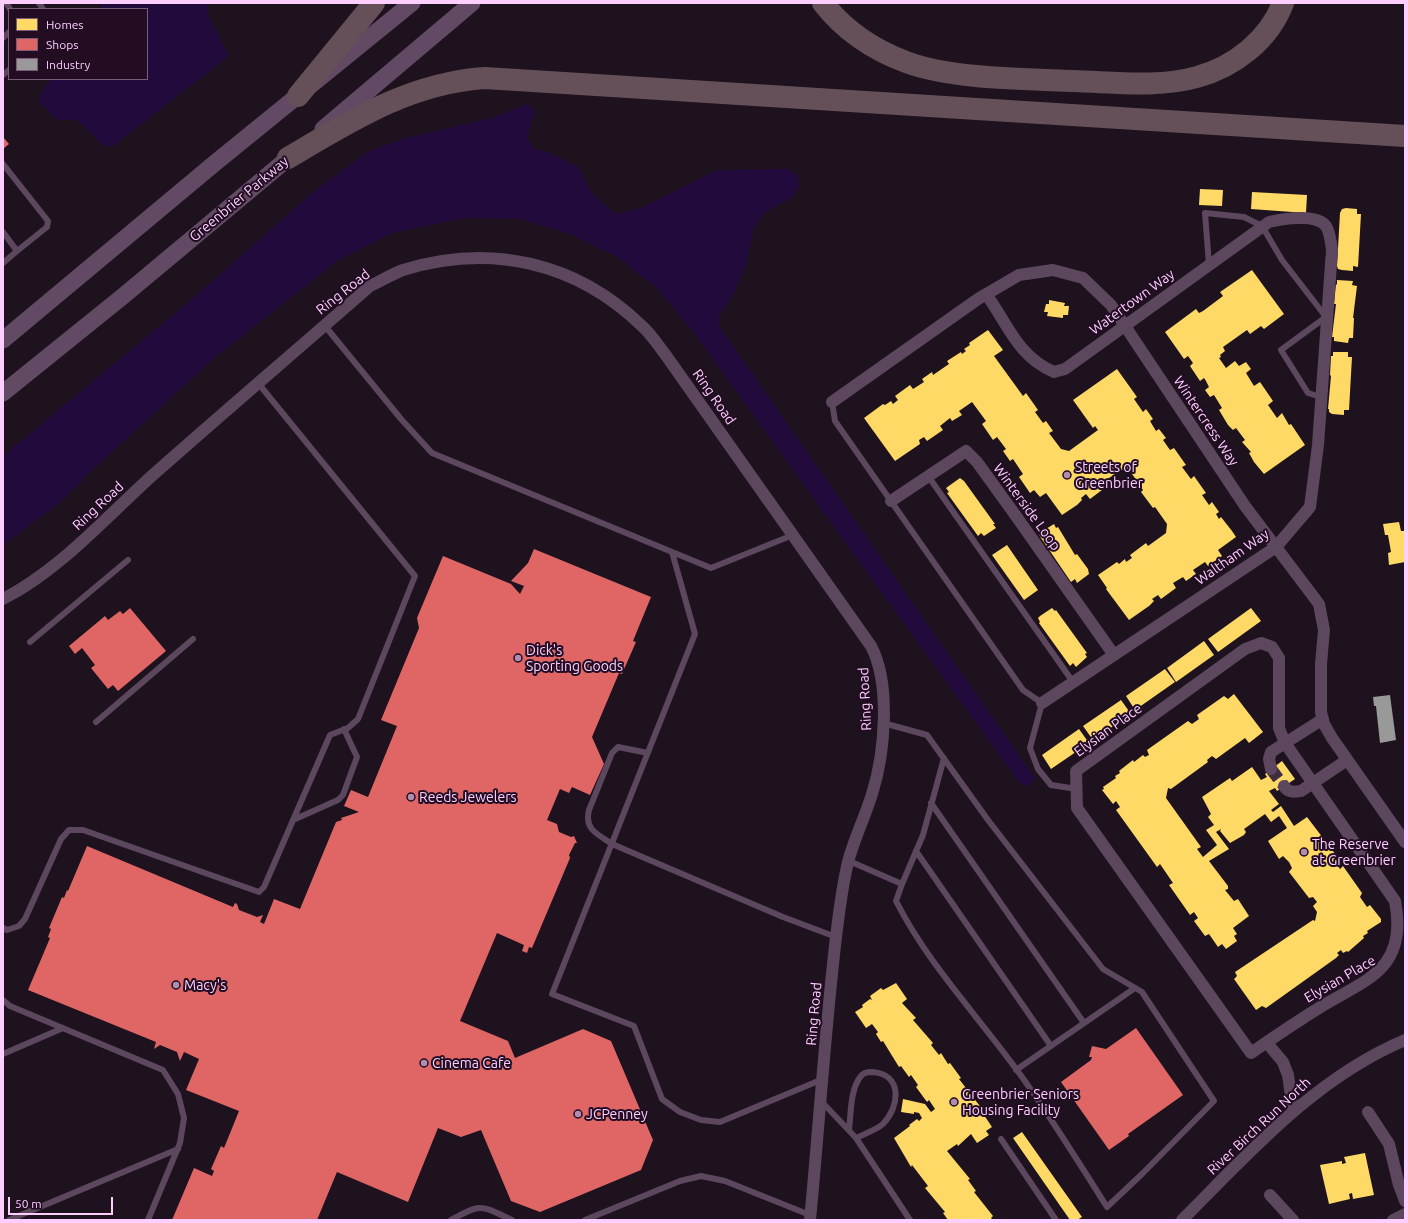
<!DOCTYPE html>
<html>
<head>
<meta charset="utf-8">
<style>
	body { margin:0 }
	#map { position:relative; width:1408px; height:1223px; overflow:hidden; background:#1d121d; font-family:Ubuntu,sans-serif }
	canvas { display:block }
	.frame { position:absolute; inset:0; border:4px solid #fdcfff; pointer-events:none }
	.legend { position:absolute; left:8px; top:8px; width:140px; height:72px; box-sizing:border-box; background:#220d22; border:1px solid #7a5b7a; margin:0; padding:5px 7px; list-style:none; font-size:12px; color:#fdcfff }
	.legend li { display:flex; align-items:center; gap:8px; height:20px }
	.legend b { width:20px; border:1px solid #7a5b7a }
	.scale { position:absolute; left:8px; top:1197px; width:105px; height:18px; box-sizing:border-box; border:2px solid #fdcfff; border-top:0; padding-left:5px; font-size:12px; line-height:14px; white-space:nowrap; color:#fdcfff; -webkit-text-stroke:3px #220d22; paint-order:stroke }
</style>
</head>
<body>
<div id="map">
<canvas width="1408" height="1223"></canvas>
<div class="frame"></div>
<ul class="legend">
<li><b style="height:11px;background:#ffd966"></b>Homes</li>
<li><b style="height:11px;background:#e06666"></b>Shops</li>
<li><b style="height:11px;background:#999"></b>Industry</li>
</ul>
<div class="scale">50 m</div>
</div>
<script>
const context = document.querySelector('canvas').getContext('2d');
context.lineJoin = 'round';
function paint(path, color) { context.fillStyle = color; context.fill(path, 'evenodd'); }
function strokePath(path, color, width, dash) { context.strokeStyle = color; context.lineWidth = width; context.lineCap = dash ? 'butt' : 'round'; context.setLineDash(dash || []); context.stroke(path); }
function label(font, color, halo, rows, align = 'center') {
  context.font = font + ' Ubuntu,sans-serif'; context.lineWidth = 4; context.setLineDash([]); context.textBaseline = 'middle'; context.strokeStyle = halo; context.fillStyle = color; for (const [text, x, y, turn = 0] of rows) {
    context.save(); context.translate(x, y); context.rotate((+turn || 0) * Math.PI / 180); context.textAlign = isNaN(turn) ? turn : align; if (halo) context.strokeText(text, 0, 0); context.fillText(text, 0, 0); context.restore();
  }
}
paint(new Path2D(`
	M104 3H208V15L229 56 113 146H104L77 120H58L39 102 41 93 51 79H147V9H97Z
	M527 104 535 111 527 137 533 148 552 154 578 167 593 195 616 214 641 208 717 170 788 169 798 175 799 187 794 196 764 213 754 227 746 264 735 291 719 316V326L1035 778 1030 785H1021L693 332 658 289 617 257 570 234 520 219 463 218 392 233 337 261 212 360 86 476 61 502 3 545V456L199 293 314 191 369 151 402 139 495 117Z`), '#220a3d');
paint(new Path2D(`
	M1200 189 1223 190 1222 206 1199 205Z
	M1252 192 1307 195 1306 213 1251 209Z
	M1346 208 1357 209V214H1361L1358 267 1353 266V271L1342 270 1338 269 1337 266 1340 213 1342 209Z
	M1252 270 1284 314 1264 329 1261 326 1250 334 1247 330 1223 347 1225 351 1220 355 1221 357 1219 358 1226 368 1235 361 1239 366 1246 362 1251 369 1246 373 1254 386 1260 382 1273 401 1268 405 1277 418 1282 413 1289 425 1291 424 1305 445 1264 474 1254 462 1249 453 1251 452 1242 442 1245 440 1236 428 1233 430 1228 425 1219 410 1222 408 1214 395 1210 397 1205 390 1209 387 1206 381 1204 378 1200 381 1190 366 1193 363 1188 356 1184 359 1165 332 1196 309 1199 313 1203 311 1223 296 1220 292Z
	M1337 280 1353 281 1352 285 1357 286 1353 318H1354L1353 338H1349L1348 343 1334 341V337H1332L1336 304H1334L1336 284 1337 285Z
	M1049 300 1065 303 1064 306H1069L1068 315H1063V318L1047 316 1048 312H1044L1046 304H1049Z
	M988 330 1003 350 994 356 1023 396 1026 393 1038 410 1035 412 1043 423 1046 421 1053 431 1049 433 1061 449 1069 451 1098 430 1095 426 1093 428 1073 400 1117 369 1137 397 1134 399 1143 412 1146 409 1153 419 1150 421 1156 431 1159 429 1166 438 1163 440 1170 450 1174 448 1186 465 1182 467 1191 479 1194 476 1206 493 1202 495 1209 505 1212 502 1219 512 1216 514 1219 519 1221 517 1232 531 1236 537 1218 550 1222 556 1208 566 1205 562 1193 570 1196 574 1186 581 1183 577 1173 583 1176 588 1161 599 1158 595 1152 599 1154 601 1149 606 1129 620 1106 589 1107 588 1098 575 1117 562 1119 564 1125 559 1126 562 1132 558 1130 555 1146 543 1148 546 1166 533 1167 524 1155 507 1153 508 1141 492 1143 490 1130 471 1121 470 1103 482 1106 487 1090 499 1086 494 1081 498 1082 500 1077 505 1062 515 1046 493 1040 497 1034 490 1030 493 1019 477 1023 474 1013 459 1010 461 1003 451 1006 449 997 437 993 440 982 424 986 421 972 402 959 411 962 415 952 421 950 418 940 426 943 430 927 441 924 437 919 440 920 444 895 461 864 418 883 404 885 405 891 401 893 404 898 400 895 396 910 385 913 389 924 382 922 379 932 372 933 375 949 364 947 361 961 352 962 354 966 351 964 349 970 345 969 343Z
	M1333 352H1348V357H1352L1349 410H1344V415L1332 414 1329 412V409H1328L1331 376 1330 375 1331 356H1333Z
	M960 478 964 481 995 524H993L996 528 984 536 981 533 978 536 947 493 949 492 946 488Z
	M1399 522 1401 531H1404L1405 536V562L1389 565 1388 553 1391 552 1388 535H1385L1383 524Z
	M1054 524 1056 528 1058 527 1075 555 1077 554 1088 569 1089 574 1077 583 1075 579 1071 582 1041 538 1039 535 1041 532Z
	M1007 545 1038 590 1024 600 992 555Z
	M1052 608 1055 611 1056 610 1087 653 1085 654 1087 657 1076 667 1073 663 1070 666 1039 623 1040 622 1038 618 1040 616Z
	M1251 608 1261 621 1218 652 1208 639Z
	M1204 641 1214 655 1176 682 1167 668Z
	M1165 669 1175 682 1135 710 1126 696Z
	M1234 694 1263 732 1249 743 1245 738 1216 759 1212 756 1207 760 1208 762 1171 789 1168 788 1166 798 1201 847 1197 849 1203 857 1217 845 1206 830 1214 825 1208 817 1211 814 1202 797 1230 778 1232 781 1252 767 1261 780 1267 777 1265 774 1282 761 1295 779 1277 791 1275 788 1269 791 1279 804 1271 810 1273 812 1281 806 1294 826 1307 817 1339 859 1335 862 1340 869 1343 866 1362 893 1360 897 1367 907 1370 905 1381 919V922L1367 931 1368 933 1363 936 1364 938 1348 952 1347 951 1343 953 1341 950 1337 953 1339 955 1336 958 1266 1008 1262 1006 1256 1010 1234 979 1237 976 1235 972 1313 920 1315 921 1317 912 1313 906 1317 902 1313 897 1309 898 1289 872 1292 868 1289 862 1283 856 1279 859 1268 841 1287 828 1279 816 1271 822 1265 814 1244 829 1246 832 1244 835 1230 843 1220 831 1221 829 1216 832 1229 849 1209 861 1228 886V889L1225 890 1234 901 1238 899 1249 916 1233 928 1237 934 1234 936 1237 941 1226 949 1222 944 1218 947 1209 934 1205 936 1194 921 1198 918 1194 912 1190 915 1169 885 1173 883 1160 864 1157 867 1116 810 1120 807 1116 801 1113 804 1102 790 1104 789 1103 787 1116 778 1115 776 1120 773 1119 771 1133 760 1134 762 1143 755 1145 757 1149 755 1147 750 1188 721 1192 724 1199 719 1197 715 1224 696 1228 699Z
	M1121 700 1131 714 1093 740 1083 726Z
	M1079 729 1089 743 1051 769 1042 755Z
	M896 983 907 999 902 1003 916 1018 913 1020 933 1043 931 1045 939 1055 941 1053 948 1064 950 1063 961 1078 959 1079 986 1114 984 1115 992 1127 986 1131 989 1135 977 1143 971 1134 958 1146 957 1144 947 1151 970 1179 968 1180 976 1191 974 1192 993 1216 991 1218 993 1220H948L943 1213 945 1212 925 1188 928 1186 912 1165 911 1167 894 1138 910 1126 909 1125 917 1119 919 1121 922 1118 919 1113 914 1112V1114L901 1112 903 1099 925 1104 931 1112 935 1109 929 1100 927 1102 916 1087 918 1085 911 1075 909 1077 901 1066 899 1067 883 1041 881 1042 876 1034 878 1032 872 1024 866 1028 855 1012 863 1007 862 1005 870 999 872 1000 870 996 881 988 883 990Z
	M1022 1132 1082 1217 1077 1220H1070L1013 1138Z
	M1365 1153 1374 1195 1353 1199 1352 1193 1349 1194 1350 1199 1329 1204 1320 1165 1342 1161V1164L1346 1163 1344 1157Z`), '#ffd966');
paint(new Path2D(`
	M3 137 9 144 3 149Z
	M534 549 651 597 633 641 636 642 622 674 619 673 592 737 604 764 590 795 572 787 569 793 560 789 547 820 557 824 559 832 571 837 574 836 577 843H575L569 855 570 858 532 948 529 947 527 953 522 951 524 945 497 933 460 1021 508 1041 515 1058 583 1029 611 1041 653 1140 641 1170 540 1212 511 1201 481 1130 461 1137 438 1128 408 1202 337 1172 317 1220H172L194 1168 212 1176 214 1171 211 1169 221 1146 224 1148 239 1111 186 1090 199 1059 184 1052 180 1061 177 1052 160 1045 154 1049 156 1042 28 990 50 938 48 937 51 929 49 928 62 897 64 898 67 890 68 891 87 846 233 907 235 903 237 904 239 910 257 917 263 915 260 922 264 924 274 899 300 909 336 822 342 820 341 818 359 812 344 806 351 790 368 797 397 726 381 720 419 628 417 618 443 556 511 584 520 594 524 586 511 581 528 563Z
	M130 608 166 651 118 691 113 685 108 689 91 668 95 665 82 648 75 654 69 646 105 616 108 620 120 611 123 614Z
	M1136 1028 1183 1095 1128 1134 1129 1136 1109 1150 1061 1082 1091 1060 1092 1057H1089L1092 1046 1106 1049Z`), '#e06666');
paint(new Path2D(`
	M1390 695 1396 740 1380 743 1376 706H1374L1373 697Z`), '#999');
strokePath(new Path2D(`
	M1271 769 1284 786`), '#3f2e3f', 12, [12, 6]);
strokePath(new Path2D(`
	M6 3 10 9
	M39 3 43 9
	M3 38 9 32
	M3 75 9 70
	M3 164 48 221 47 227 17 251
	M3 232 17 251 3 263
	M1209 265 1205 213 1244 217 1262 226 1282 260 1326 317 1281 350 1308 393 1321 397
	M325 326 401 419 432 453 711 568 793 535
	M832 402 835 421 1023 690 1042 703 1030 748 1038 769 1051 785 1077 789
	M928 476 1073 682
	M672 552 695 634 552 994 634 1026 662 1099 680 1112 701 1120 720 1122 823 1079
	M30 642 128 560
	M96 722 193 639
	M648 753 618 747 612 753 589 810C584 830 598 834 612 844L783 917 836 937
	M931 803 1084 1023
	M293 820 338 800 343 795 357 757 344 729
	M916 851 1051 1046
	M849 861 902 884 896 901C929 966 980 1018 1022 1077 1052 1119 1079 1163 1107 1207L1142 1174 1214 1101 1142 992 1103 969 988 820 927 735 883 723
	M902 884 923 835 944 758
	M3 928 7 930 19 926 25 919 61 839 69 830H83L259 892 264 887 330 735 348 728 358 719 415 576 258 383
	M3 1000 10 1006 163 1070 178 1094 184 1118 180 1143 148 1220
	M3 1054 63 1028
	M1016 1070 1135 988
	M821 1101 856 1138 910 1220
	M849 1130C851 1114 850 1089 861 1076 863 1073 868 1072 872 1072 903 1074 900 1106 883 1124 876 1130 864 1134 856 1138
	M1001 1139 1056 1220
	M9 1220 178 1149
	M451 1220C482 1203 480 1205 512 1220
	M585 1220 680 1181 701 1176 725 1181 810 1215`), '#5c475e', 6);
strokePath(new Path2D(`
	M986 294C1008 324 1017 356 1054 372L1065 369 1269 222C1282 219 1316 213 1326 226 1330 232 1331 243 1332 250L1318 445 1310 507 1276 547 1042 703
	M832 402 978 299 1019 275 1053 270 1083 278 1111 305 1245 506 1319 604 1324 630 1321 664V712L1324 724 1332 738 1405 842
	M891 501 966 451 977 462 1016 516 1114 655
	M3 599C59 571 107 516 154 474 225 411 298 349 370 286 381 281 392 274 403 270 491 243 576 262 642 326 651 334 658 345 665 354L871 646C891 684 885 753 872 794 865 817 854 839 848 862 842 887 839 912 836 937 825 1031 819 1126 810 1220
	M1261 643 1272 647 1279 658V728L1285 743 1395 901C1408 969 1367 979 1322 1006 1298 1021 1274 1037 1251 1053L1077 808 1076 771 1245 649Z
	M1271 769 1269 759 1271 752 1323 719
	M1284 786C1288 793 1294 792 1301 791L1347 760
	M1267 1043 1283 1062 1288 1075 1293 1111
	M1368 1112 1389 1144 1399 1185 1405 1201
	M1270 1195 1293 1220
	M1182 1220C1250 1152 1315 1078 1405 1040
	M1393 1220 1405 1214`), '#5c475e', 12);
strokePath(new Path2D(`
	M323 129 472 3
	M3 340 215 163 412 3
	M3 393 122 297 298 150`), '#624964', 17);
strokePath(new Path2D(`
	M823 3C844 30 874 50 906 62 951 79 1024 79 1073 81 1113 82 1158 88 1197 77 1234 67 1269 40 1283 3
	M298 96 374 3
	M288 158C352 120 410 83 485 78L1405 136`), '#654f58', 22);
for (const [x, y, r, color] of [
	[1067,475,4,"#af8db0"],
	[518,658,4,"#af8db0"],
	[411,797,4,"#af8db0"],
	[1304,852,4,"#af8db0"],
	[176,985,4,"#af8db0"],
	[424,1063,4,"#af8db0"],
	[954,1102,4,"#af8db0"],
	[578,1114,4,"#af8db0"]
]) { const dot = new Path2D(); dot.arc(x, y, r, 0, 2 * Math.PI); context.fillStyle = color; context.fill(dot); strokePath(dot, '#220d22', 1.5); }
label('14px', '#fdcfff', '#220d22', [
	["Greenbrier Parkway",239,199,-40],
	["Ring Road",343,292,-38],
	["Watertown Way",1132,302,-36],
	["Ring Road",714,397,55],
	["Wintercress Way",1206,421,56],
	["Ring Road",98,506,-43],
	["Winterside Loop",1027,507,54],
	["Waltham Way",1232,557,-35],
	["Ring Road",865,699,-93],
	["Elysian Place",1108,730,-36],
	["Elysian Place",1340,979,-30],
	["Ring Road",814,1014,-85],
	["River Birch Run North",1259,1126,-43]
]);
label('14px', '#fdcfff', '#220d22', [
	["Streets of",1075,467],
	["Greenbrier",1075,483],
	["Dick's",526,650],
	["Sporting Goods",526,666],
	["Reeds Jewelers",419,797],
	["The Reserve",1312,844],
	["at Greenbrier",1312,860],
	["Macy's",184,985],
	["Cinema Cafe",432,1063],
	["Greenbrier Seniors",962,1094],
	["Housing Facility",962,1110],
	["JCPenney",586,1114]
], 'left');
</script>
</body>
</html>
